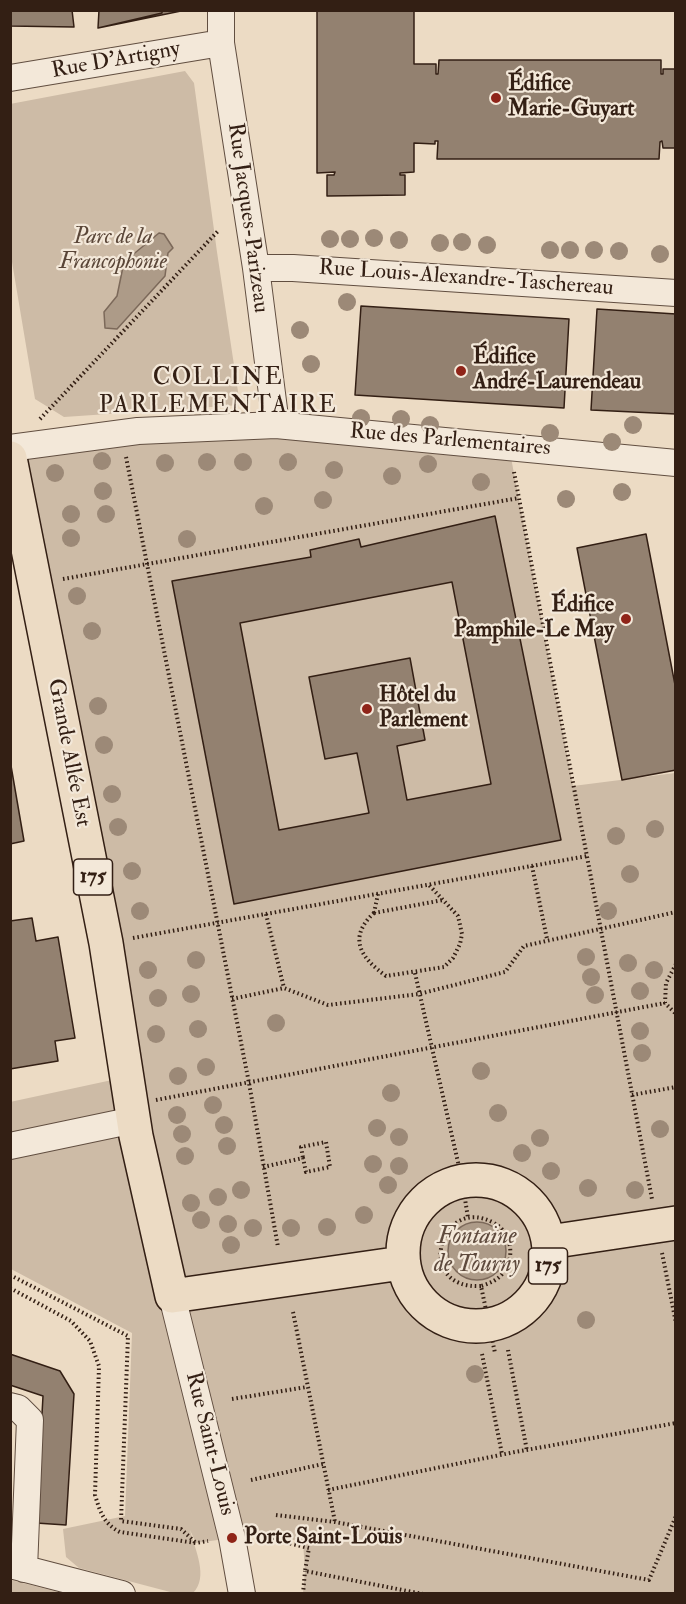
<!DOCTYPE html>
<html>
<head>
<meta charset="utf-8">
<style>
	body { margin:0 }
	#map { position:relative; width:686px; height:1604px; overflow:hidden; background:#ecdbc4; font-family:"IM FELL Double Pica",serif }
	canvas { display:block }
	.frame { position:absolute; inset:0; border:12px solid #331f14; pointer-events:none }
</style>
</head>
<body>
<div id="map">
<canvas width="686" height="1604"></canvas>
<div class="frame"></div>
</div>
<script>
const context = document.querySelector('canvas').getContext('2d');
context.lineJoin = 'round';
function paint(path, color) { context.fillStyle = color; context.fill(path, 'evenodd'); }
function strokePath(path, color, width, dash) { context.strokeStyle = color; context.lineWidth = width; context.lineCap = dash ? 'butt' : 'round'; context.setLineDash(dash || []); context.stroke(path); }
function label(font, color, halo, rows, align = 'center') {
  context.font = font + ' "IM FELL Double Pica",serif'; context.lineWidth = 4.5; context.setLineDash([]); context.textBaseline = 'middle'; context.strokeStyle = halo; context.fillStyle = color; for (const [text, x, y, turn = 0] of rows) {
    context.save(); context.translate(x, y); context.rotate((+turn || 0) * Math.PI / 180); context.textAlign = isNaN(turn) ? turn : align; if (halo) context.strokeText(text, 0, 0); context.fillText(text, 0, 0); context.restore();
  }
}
paint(new Path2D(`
	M185 71 194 83 217 252 240 405 64 417 35 399 11 256 10 104Z
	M276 425 509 447 573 786 675 773V1593H303L305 1571 303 1542 254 1532 232 1538 196 1543 190 1530C195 1550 209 1577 193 1593H174L79 1568 66 1557 63 1529 125 1516 132 1333 11 1269 10 1102 126 1077 11 458Z
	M10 1580H11L62 1593H11Z`), '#cdbba6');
const water = new Path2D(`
	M159 233 164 234 173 248 168 253 165 276 117 329 105 328 104 312 117 296 124 262Z
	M448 1251a29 29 0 1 1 58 0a29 29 0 1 1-58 0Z`);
paint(water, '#ad9b88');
strokePath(water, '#7c695a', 1.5);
const building = new Path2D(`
	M10 10H72L74 27 10 26Z
	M99 10H162V13L98 28Z
	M162 10 181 11 98 28 162 13Z
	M317 10H414V64H436V74H438L439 60H661V74H663V69H676V148H663L662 141 660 142 659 159H437L438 141H435V144L414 143V172L400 173V175H405V195L327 196V175H334L335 172 317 173Z
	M361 306 569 319 564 408 355 395Z
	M597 309 676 314V414L591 410Z
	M495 516 561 840 234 904 172 581 311 557 310 550 359 539 361 547ZM452 582 491 784 407 800 397 746 425 740 410 658 309 677 325 759 357 753 369 813 279 830 240 623Z
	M646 534 676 690V770L622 780 577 548Z
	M10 760 24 841 10 844Z
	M32 918 36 941 58 937 75 1038 55 1041 58 1061 10 1069V921Z
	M10 1354 60 1371 74 1394 66 1525 36 1523 43 1396 10 1385Z`);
paint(building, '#938170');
strokePath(building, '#331f14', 1.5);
const minor = new Path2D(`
	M221 10V43L256 268 276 425
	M10 78 221 43
	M256 268H293L676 293
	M10 448 138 431 276 425 676 463
	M10 1146 134 1120
	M172 1296 232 1538 242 1594
	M10 1406 18 1408 30 1420 24 1569
	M10 1565 122 1594`);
const major = new Path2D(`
	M10 458 106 943 136 1136 172 1296 402 1263
	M403 1253a73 73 0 1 1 146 0a73 73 0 1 1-146 0Z
	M549 1242 676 1223`);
strokePath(minor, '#614e40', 28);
strokePath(major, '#331f14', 36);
strokePath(new Path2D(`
	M40 419 219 230
	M126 457 249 1083 278 1247
	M514 472 652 1199
	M63 579 519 498
	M532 866 547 939
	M374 913C347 938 361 958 386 976L444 967 453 958 460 944 462 934 458 916 429 885
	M374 913 443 900
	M374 913 378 894
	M266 914 284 988
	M133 938 587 856
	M676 964 666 983 665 1003 676 1014
	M415 973 462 1180 468 1218
	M232 999 284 988 328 1005 419 994 505 972 524 946 676 912
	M632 1095 676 1087
	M156 1100 665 1003
	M263 1167 303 1158 306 1172 330 1167 326 1142 301 1147 303 1158
	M662 1253 676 1323
	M10 1275 128 1336 121 1521 181 1529 196 1543
	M481 1286C413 1290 440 1193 494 1223 514 1234 516 1264 498 1278 493 1282 487 1284 481 1286L495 1353
	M10 1288 71 1321 90 1341 99 1366 95 1495C100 1512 104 1524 120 1532L196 1543 208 1541
	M293 1312 335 1522
	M508 1350 527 1451
	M482 1354 502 1454
	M232 1399 307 1387
	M251 1480 323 1464
	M328 1490 515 1452 676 1423
	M276 1515 335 1522 649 1580 676 1516
	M255 1535 309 1548 305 1571 423 1594
	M303 1594 305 1571`), '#331f14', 4, [1.5, 3]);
strokePath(minor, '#f3e8d9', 26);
strokePath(major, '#ecdbc4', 33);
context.fillStyle = '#9c8977';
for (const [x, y] of [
	[374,238],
	[330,239],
	[350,239],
	[399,240],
	[462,242],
	[440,243],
	[487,245],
	[550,250],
	[570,250],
	[594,250],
	[619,251],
	[660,254],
	[347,302],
	[300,330],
	[311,364],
	[361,418],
	[401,419],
	[430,425],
	[633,425],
	[550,433],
	[612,442],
	[102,461],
	[207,462],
	[243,462],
	[288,462],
	[165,463],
	[428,464],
	[334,470],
	[55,473],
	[392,476],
	[481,482],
	[103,491],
	[622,492],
	[566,499],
	[323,500],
	[264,506],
	[71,514],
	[106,514],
	[71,538],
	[187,539],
	[77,596],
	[92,631],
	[98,706],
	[104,745],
	[112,794],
	[118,827],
	[655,829],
	[616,836],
	[132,871],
	[630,874],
	[140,911],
	[608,911],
	[586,957],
	[196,960],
	[628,963],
	[148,970],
	[654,970],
	[591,977],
	[640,991],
	[191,994],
	[595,995],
	[158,998],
	[276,1023],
	[198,1029],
	[640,1031],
	[156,1034],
	[642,1053],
	[206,1067],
	[481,1071],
	[178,1076],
	[391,1093],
	[213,1105],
	[498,1113],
	[177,1115],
	[224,1125],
	[377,1128],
	[660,1129],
	[182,1134],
	[399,1137],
	[540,1138],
	[227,1146],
	[522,1153],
	[185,1156],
	[373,1164],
	[399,1166],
	[551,1171],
	[388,1185],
	[588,1188],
	[241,1190],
	[635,1190],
	[218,1197],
	[191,1203],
	[364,1215],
	[201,1220],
	[228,1224],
	[327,1227],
	[253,1228],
	[291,1228],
	[231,1245],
	[586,1320],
	[475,1374]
]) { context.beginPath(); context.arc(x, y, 9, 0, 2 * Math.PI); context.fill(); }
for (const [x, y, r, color] of [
	[496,98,6,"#8f2418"],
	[461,371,6,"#8f2418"],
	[626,619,6,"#8f2418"],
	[367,709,6,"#8f2418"],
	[232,1538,6,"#8f2418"]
]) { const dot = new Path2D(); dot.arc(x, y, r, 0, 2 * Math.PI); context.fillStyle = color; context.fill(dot); strokePath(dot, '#f3e8d9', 2); }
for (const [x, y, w] of [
	[93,877,39],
	[548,1266,39]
]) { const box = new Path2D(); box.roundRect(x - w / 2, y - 18, w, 36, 4.5); context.fillStyle = '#f3e8d9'; context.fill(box); strokePath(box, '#331f14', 1.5); }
label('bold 21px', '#331f14', null, [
	["175",93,877],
	["175",548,1266]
]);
label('22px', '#331f14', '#f3e8d9', [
	["Rue D'Artigny",116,61,-10],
	["Rue Jacques-Parizeau",247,218,82],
	["Rue Louis-Alexandre-Taschereau",466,279,4],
	["Rue des Parlementaires",450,441,5],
	["Grande Allée Est",68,753,79],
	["Rue Saint-Louis",209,1444,76]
]);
label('bold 22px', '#331f14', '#f3e8d9', [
	["Édifice",508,85],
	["Marie-Guyart",508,110],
	["Édifice",473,358],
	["André-Laurendeau",473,383],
	["Édifice",614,606,"right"],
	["Pamphile-Le May",614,631,"right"],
	["Hôtel du",379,696],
	["Parlement",379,721],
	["Porte Saint-Louis",244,1538]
], 'left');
label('italic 22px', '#5a4638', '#f3e8d9', [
	["Parc de la",113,238],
	["Francophonie",113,263]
]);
context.letterSpacing = '1.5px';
label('24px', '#331f14', '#f3e8d9', [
	["COLLINE",218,379],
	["PARLEMENTAIRE",218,407]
]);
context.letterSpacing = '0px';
label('italic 24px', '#5e4a3d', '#f3e8d9', [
	["Fontaine",477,1238],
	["de Tourny",477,1266]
]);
</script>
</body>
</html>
